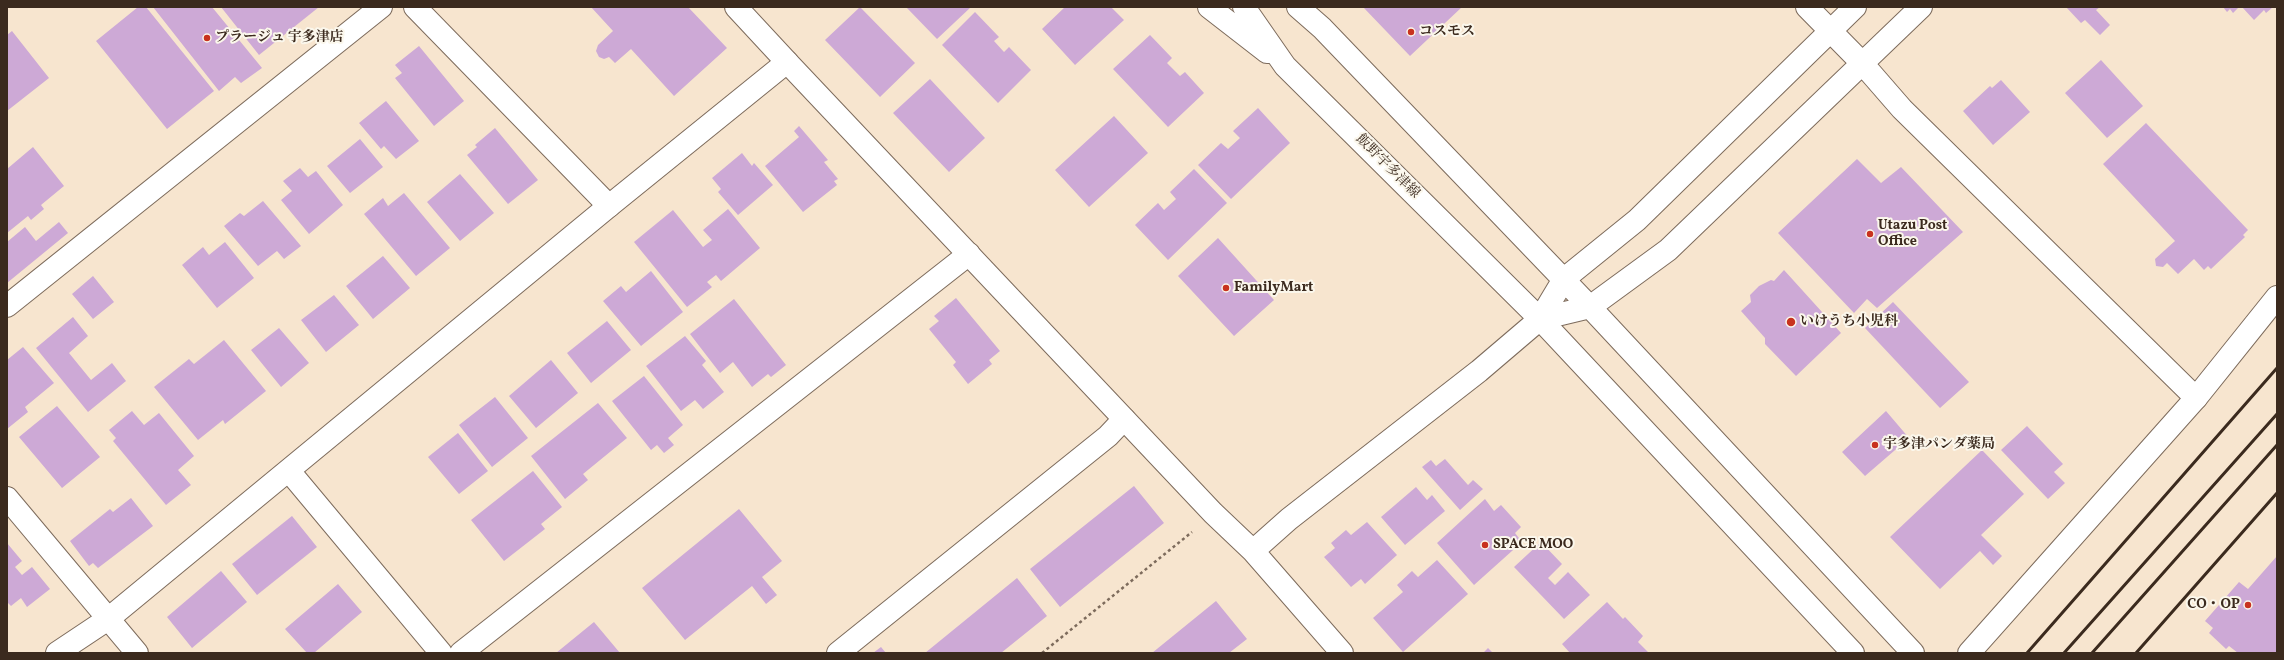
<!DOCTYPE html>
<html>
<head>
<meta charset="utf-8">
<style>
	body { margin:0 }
	#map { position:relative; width:2284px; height:660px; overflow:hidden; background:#f7e5cf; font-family:Vollkorn,serif }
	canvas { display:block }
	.frame { position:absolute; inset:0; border:8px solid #3b2a1e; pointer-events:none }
</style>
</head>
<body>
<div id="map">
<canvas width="2284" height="660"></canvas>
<div class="frame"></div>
</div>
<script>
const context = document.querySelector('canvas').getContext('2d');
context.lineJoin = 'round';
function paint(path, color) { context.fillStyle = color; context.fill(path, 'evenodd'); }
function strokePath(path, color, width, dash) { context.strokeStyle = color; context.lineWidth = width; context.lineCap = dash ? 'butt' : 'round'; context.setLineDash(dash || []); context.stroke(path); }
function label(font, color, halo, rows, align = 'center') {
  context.font = font + ' Vollkorn,"Noto Serif JP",serif'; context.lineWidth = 4; context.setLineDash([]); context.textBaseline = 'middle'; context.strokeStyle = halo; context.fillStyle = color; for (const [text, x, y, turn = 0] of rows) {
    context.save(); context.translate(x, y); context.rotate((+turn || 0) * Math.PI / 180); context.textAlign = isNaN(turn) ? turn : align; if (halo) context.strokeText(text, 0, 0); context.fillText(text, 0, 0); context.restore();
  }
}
paint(new Path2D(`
	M138 7H146L214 91 167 129 96 41Z
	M153 7H212L262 68 241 83 235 77 219 91Z
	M221 7H319L259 55Z
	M591 7H688L727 48 674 96 631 49 615 63 609 57 604 59 599 57 596 51 598 45 613 31Z
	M860 7 915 63 880 97 825 40Z
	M906 7H971L937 39Z
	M1065 7H1111L1124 20 1075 65 1042 29Z
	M1363 7H1462L1410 56Z
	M2066 7H2100L2096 10 2110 25 2100 35 2085 20 2081 23Z
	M2223 7H2239L2233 13 2230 9 2227 12Z
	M2242 7H2273L2266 13 2264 10 2254 20Z
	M975 12 999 37 994 41 1004 52 1009 47 1031 70 998 103 942 45Z
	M12 31 49 78 7 111V35Z
	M1150 35 1172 58 1167 63 1180 76 1185 72 1204 93 1168 127 1113 69Z
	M419 46 464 101 434 126 395 78 402 73 395 65Z
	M2101 60 2143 106 2107 138 2065 93Z
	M930 79 985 138 949 172 893 113Z
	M2001 80 2030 112 1993 145 1963 111 1990 86 1992 88Z
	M386 101 419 141 396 159 384 146 381 149 359 123Z
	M1258 108 1290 143 1231 199 1198 165 1221 143 1228 149 1240 138 1233 131Z
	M1114 116 1148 153 1089 207 1055 170Z
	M2146 123 2248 230 2243 235 2245 237 2211 269 2208 266 2204 270 2194 259 2178 274 2167 263 2163 267 2156 266 2155 259 2175 241 2103 164Z
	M799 126 828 160 824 162 838 179 834 181 837 185 803 212 765 166 799 137 794 131Z
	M495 128 538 180 508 204 467 155 477 147 475 145Z
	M360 139 383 167 350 193 327 166Z
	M33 147 64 186 41 205 44 209 31 220 28 216 7 233V169Z
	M742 153 752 166 754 163 773 185 738 215 718 192 721 189 712 178Z
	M1857 159 1881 183 1901 167 1963 232 1877 308 1867 299 1854 313 1778 233Z
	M300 168 308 177 316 171 343 205 309 234 281 200 292 191 283 181Z
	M1194 169 1227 203 1168 260 1135 225 1158 203 1164 210 1176 199 1170 192Z
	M460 174 494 213 460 241 427 202Z
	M404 193 450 248 416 276 364 214 383 198 388 206Z
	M263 201 301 246 284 259 277 251 258 266 224 226 240 213 244 216Z
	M728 209 760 248 721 281 716 275 707 282 712 287 687 307 634 242 673 210 703 247 712 240 703 230Z
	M59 222 68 233 7 283V242L25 227 36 241Z
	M1218 238 1274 300 1234 336 1178 276Z
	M225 242 254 278 217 308 182 265 203 247 209 255Z
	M383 256 410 288 373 319 346 286Z
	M1784 270 1841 333 1796 376 1765 344V338L1741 311 1751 302 1750 295 1759 286 1771 280 1774 281Z
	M651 271 683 312 641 346 603 301 621 286 626 292Z
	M93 276 114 302 93 319 72 294Z
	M334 295 359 325 326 352 301 320Z
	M956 298 1000 351 989 360 992 364 968 384 953 365 956 362 929 329 939 321 934 316Z
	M734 299 786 365 771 377 768 374 752 387 733 362 720 373 690 334Z
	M1893 302 1969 382 1940 408 1865 328Z
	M73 317 88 336 69 353 91 380 112 363 126 381 88 412 36 348Z
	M607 321 631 350 591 383 567 353Z
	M279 328 309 363 281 387 251 350Z
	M685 336 706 361 702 365 724 392 703 409 695 400 681 411 646 366Z
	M224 340 266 391 225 424 223 420 198 440 154 387 189 359 194 364Z
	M23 347 54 383 25 407 28 412 7 429V360Z
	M551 360 578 393 536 428 509 396Z
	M644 376 683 425 668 438 674 445 664 453 657 445 651 450 612 401Z
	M495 397 528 438 492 467 459 425Z
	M598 403 627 438 583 474 588 480 565 499 531 456Z
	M57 406 100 457 62 488 19 437Z
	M132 411 144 425 159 413 194 456 178 470 191 485 166 505 113 441 116 438 109 430Z
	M1886 411 1909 438 1865 476 1842 452Z
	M2027 426 2063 464 2054 472 2065 483 2048 499 2001 450Z
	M458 433 488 471 459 494 428 457Z
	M1982 450 2024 494 1981 535 2002 556 1993 565 1980 551 1940 589 1890 537Z
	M1445 459 1468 485 1473 480 1483 489 1460 510 1422 467 1431 460 1436 466Z
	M533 471 562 507 541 524 545 529 504 561 471 520Z
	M1134 486 1164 523 1060 607 1030 569Z
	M1416 487 1427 500 1432 495 1445 511 1405 545 1381 517Z
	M131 498 153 526 98 568 93 563 89 566 70 541 110 509 113 512Z
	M1485 499 1494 511 1501 505 1521 527 1515 533 1522 542 1474 585 1437 543Z
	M739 509 782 561 762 577 777 595 766 604 752 586 685 640 642 588Z
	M292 516 317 547 257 595 232 564Z
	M1367 522 1397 555 1365 584 1361 579 1351 587 1324 557 1335 548 1331 543 1346 530 1351 535Z
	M1541 542 1562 564 1548 578 1555 585 1568 572 1590 595 1564 619 1514 567Z
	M7 543 22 561 15 567 22 575 32 567 50 589 27 607 21 598 11 606 7 602Z
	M2277 556V653H2238L2229 646 2226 649 2209 633 2213 628 2205 621 2239 582 2248 589Z
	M1437 560 1468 594 1403 652 1373 618 1403 592 1397 585 1412 571 1418 577Z
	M221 571 247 602 192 648 167 617Z
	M1017 578 1047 616 1001 653H925Z
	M338 584 362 612 314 653H307L285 629Z
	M1216 601 1247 639 1229 653H1152Z
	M1607 602 1623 619 1625 617 1643 636 1638 642 1649 653H1570L1562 644Z
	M594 622 620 653H556Z
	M881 647 886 653H873Z
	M1488 648 1493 653H1483Z`), '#cda9d6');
const street = new Path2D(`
	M415 7 609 206
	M736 7 787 62
	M7 306 381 7
	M289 471 441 653
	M7 498 137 653
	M461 653 969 254
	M838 653 1108 436 1124 419
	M1969 653 2196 398 2277 297`);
const secondary = new Path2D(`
	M1209 7 1267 52
	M1244 7 1285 66 1540 319 1853 653
	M1298 7 1322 28 1590 307 1913 653
	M1807 7 1862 63 1902 109 2196 398
	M1540 319 1590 307 1668 250 1921 7
	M1253 551 1289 519 1479 371 1540 319 1564 279 1637 220 1855 7
	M57 653 108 619 609 206 787 62 1213 513 1253 551 1342 653`);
strokePath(street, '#7d6b5c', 24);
strokePath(secondary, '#7d6b5c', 24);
strokePath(new Path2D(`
	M1042 653 1192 532`), '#7d6b5c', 2.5, [3, 3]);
strokePath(street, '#fff', 22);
strokePath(secondary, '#fff', 22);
strokePath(new Path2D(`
	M2027 653 2277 368
	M2064 653 2277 414
	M2092 653 2277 445
	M2136 653 2277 493`), '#3b2a1e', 3);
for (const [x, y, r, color] of [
	[1411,32,4,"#c8321e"],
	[207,38,4,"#c8321e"],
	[1870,234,4,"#c8321e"],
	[1226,288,4,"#c8321e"],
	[1791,322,5,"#c8321e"],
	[1875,445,4,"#c8321e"],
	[1485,545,4,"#c8321e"],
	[2248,605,4,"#c8321e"]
]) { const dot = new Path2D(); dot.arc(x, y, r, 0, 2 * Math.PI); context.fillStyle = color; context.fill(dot); strokePath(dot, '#fbf7ec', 1.5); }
label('bold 14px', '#3b2a1e', '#fbf7ec', [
	["コスモス",1419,32],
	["プラージュ 宇多津店",215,38],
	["Utazu Post",1878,226],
	["Office",1878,242],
	["FamilyMart",1234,288],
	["いけうち小児科",1800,322],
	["宇多津パンダ薬局",1883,445],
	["SPACE MOO",1493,545],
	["CO・OP",2240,605,"right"]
], 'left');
label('14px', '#3b2a1e', '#fbf7ec', [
	["飯野宇多津線",1387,167,45]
]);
</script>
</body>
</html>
